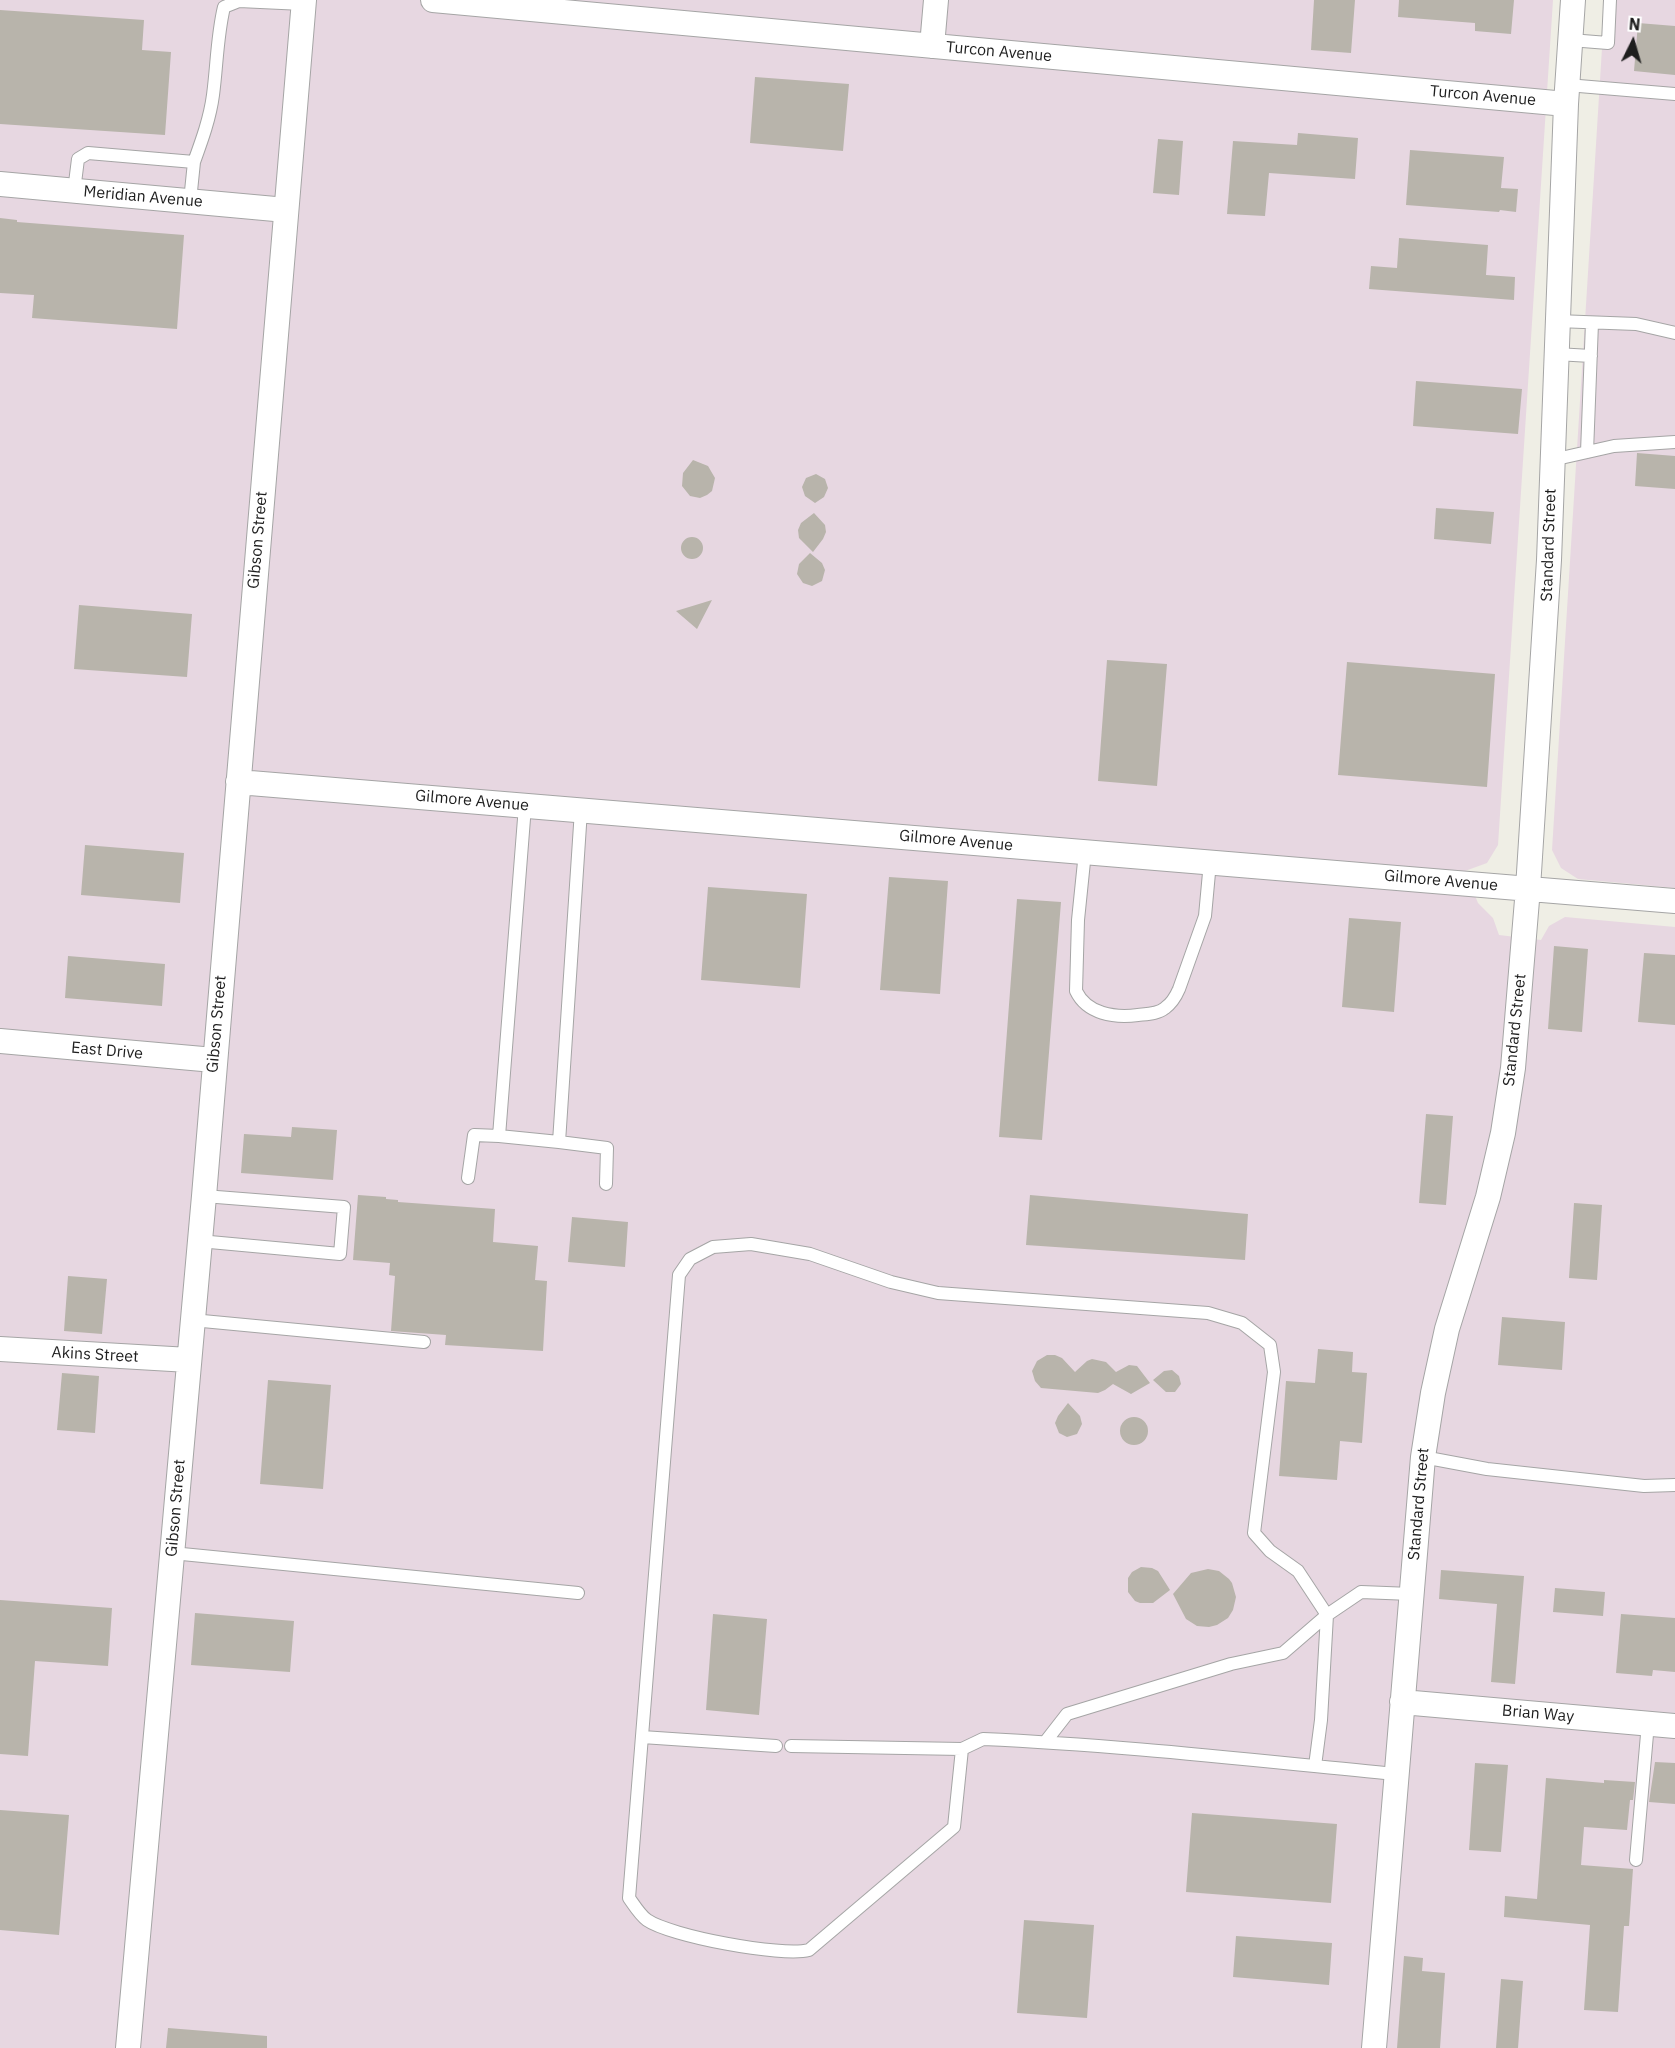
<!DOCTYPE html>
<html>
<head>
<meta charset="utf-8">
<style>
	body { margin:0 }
	#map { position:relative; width:1675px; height:2048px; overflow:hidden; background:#efeee5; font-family:"IBM Plex Sans",sans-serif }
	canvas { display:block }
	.north { position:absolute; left:1603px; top:12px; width:60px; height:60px; -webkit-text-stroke:4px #fff; paint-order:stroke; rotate:5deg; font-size:16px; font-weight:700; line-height:24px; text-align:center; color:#1e1e1e }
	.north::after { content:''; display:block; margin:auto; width:21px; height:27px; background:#1e1e1e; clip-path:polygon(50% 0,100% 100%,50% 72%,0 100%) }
</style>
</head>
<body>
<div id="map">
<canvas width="1675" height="2048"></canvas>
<div class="north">N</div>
</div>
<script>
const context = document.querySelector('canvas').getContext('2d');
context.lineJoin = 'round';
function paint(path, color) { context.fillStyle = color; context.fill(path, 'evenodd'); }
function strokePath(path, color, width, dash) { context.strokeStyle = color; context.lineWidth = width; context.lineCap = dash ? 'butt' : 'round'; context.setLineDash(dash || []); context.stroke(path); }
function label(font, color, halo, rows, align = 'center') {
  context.font = font + ' "IBM Plex Sans",sans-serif'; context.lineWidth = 5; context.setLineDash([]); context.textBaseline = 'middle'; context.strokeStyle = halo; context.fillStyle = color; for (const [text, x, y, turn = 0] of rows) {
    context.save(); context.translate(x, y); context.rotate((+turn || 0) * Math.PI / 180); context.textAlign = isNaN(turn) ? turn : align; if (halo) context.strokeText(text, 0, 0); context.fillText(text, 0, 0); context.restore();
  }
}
paint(new Path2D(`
	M0 0H1553L1498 845 1487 863 1465 871 1478 903 1493 918 1499 935 1541 940 1549 926 1565 917 1675 927V2048H0Z
	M1605 0H1675V888L1578 879 1561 868 1552 850Z`), '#e7d7e1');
paint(new Path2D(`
	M1314 0H1355L1351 53 1311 50Z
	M1399 0H1514L1511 34 1475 31V23L1398 17Z
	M0 10 144 20 142 50 171 52 165 135 0 124Z
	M1638 23 1675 26V75L1634 71Z
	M755 77 849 84 843 151 750 143Z
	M1298 133 1358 138 1355 179 1269 173 1265 216 1227 214 1233 141 1297 145Z
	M1158 139 1183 141 1179 195 1153 193Z
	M1410 150 1504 157 1501 188 1518 189 1516 212 1500 210 1499 212 1406 205Z
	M0 218 17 220V222L184 235 177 329 32 318 34 295 0 293Z
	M1399 238 1488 245 1486 275 1515 277 1514 300 1369 289 1371 266 1397 268Z
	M1416 381 1522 389 1518 434 1413 426Z
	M1637 453 1675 456V489L1635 486Z
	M693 460 708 466 715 478 712 491 707 495 700 498 690 496 682 486 683 473Z
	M816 474 825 479 828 488 824 497 815 503 805 496 802 487 806 478Z
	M1436 508 1494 512 1491 544 1434 539Z
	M814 513 825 525 826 532 823 539 813 552 799 538 798 530 801 523Z
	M681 548a11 11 0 1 1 22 0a11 11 0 1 1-22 0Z
	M810 553 822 563 825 570 822 581 812 586 803 583 797 574 799 564Z
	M712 600 697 629 676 611Z
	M79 605 192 614 187 677 74 669Z
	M1107 660 1167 664 1157 786 1098 781Z
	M1347 662 1495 674 1487 787 1338 775Z
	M85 845 184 853 180 903 81 895Z
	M889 877 948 881 940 994 880 990Z
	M708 887 807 894 800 988 701 980Z
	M1017 899 1061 902 1042 1140 999 1137Z
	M1349 918 1401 922 1394 1012 1342 1007Z
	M1554 946 1588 949 1582 1032 1548 1029Z
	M1644 953 1675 955V1025L1638 1022Z
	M68 956 165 964 162 1006 65 998Z
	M1426 1114 1453 1116 1446 1205 1419 1203Z
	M292 1127 337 1130 333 1180 241 1173 244 1134 291 1137Z
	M358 1195 386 1197V1199L398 1200V1202L495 1209 493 1242 538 1246 535 1280 547 1281 543 1351 445 1345 446 1335 391 1331 395 1276 389 1275 390 1263 353 1260Z
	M1030 1195 1248 1214 1245 1260 1026 1245Z
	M1574 1203 1602 1205 1597 1280 1569 1278Z
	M572 1217 628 1222 625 1267 568 1262Z
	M68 1276 107 1279 102 1334 64 1331Z
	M1502 1317 1565 1322 1562 1370 1498 1365Z
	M1318 1349 1353 1352 1352 1372 1367 1373 1362 1443 1340 1441 1337 1480 1279 1476 1286 1381 1315 1383Z
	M1047 1355H1055L1062 1358 1075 1372 1087 1361 1092 1359 1106 1362 1116 1372 1129 1365 1137 1366 1150 1383 1131 1394 1113 1384 1105 1390 1098 1393 1041 1388 1035 1381 1032 1371 1037 1361Z
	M1172 1370 1179 1376 1181 1384 1175 1392H1166L1153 1380 1164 1371Z
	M62 1373 99 1376 95 1433 57 1430Z
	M268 1380 331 1385 323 1489 260 1484Z
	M1068 1403 1080 1416 1082 1424 1077 1434 1067 1437 1059 1433 1055 1423 1058 1416Z
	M1120 1431a14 14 0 1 1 28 0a14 14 0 1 1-28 0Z
	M1141 1567 1152 1568 1158 1571 1170 1590 1153 1603H1140L1135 1601 1128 1592V1578L1132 1572Z
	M1208 1569 1219 1571 1229 1579 1232 1583 1236 1597 1233 1610 1228 1618 1217 1625 1209 1627 1197 1626 1186 1619 1173 1594 1191 1573Z
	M1441 1570 1524 1576 1515 1684 1491 1682 1497 1604 1439 1599Z
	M1555 1588 1605 1592 1603 1616 1553 1612Z
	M0 1600 112 1608 108 1666 35 1661 28 1756 0 1754Z
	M195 1613 294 1621 290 1672 191 1665Z
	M713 1614 767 1619 759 1715 706 1710Z
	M1621 1614 1675 1618V1672L1653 1670 1652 1676 1616 1673Z
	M1655 1762 1675 1763V1804L1649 1802Z
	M1475 1763 1508 1765 1501 1852 1469 1850Z
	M1546 1778 1604 1783V1780L1635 1782 1633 1800H1630L1627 1830 1584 1827 1581 1865 1633 1869 1629 1926H1624L1618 2012 1584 2010 1590 1925 1504 1917 1505 1896 1537 1899Z
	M0 1810 69 1815 59 1935 0 1930Z
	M1192 1813 1337 1824 1331 1903 1186 1892Z
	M1024 1920 1094 1925 1087 2018 1017 2013Z
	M1236 1936 1332 1943 1329 1985 1233 1977Z
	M1404 1956 1423 1958 1422 1971 1445 1973 1440 2048H1397Z
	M1501 1979 1523 1981 1518 2048H1496Z
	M168 2028 267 2036V2048H166Z`), '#b8b4ab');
const service = new Path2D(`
	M1570 40 1608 43 1610 0
	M1567 85 1675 94
	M74 191 78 159 88 153 194 162C202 140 210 118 213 95 217 65 217 36 224 7L239 1 303 4
	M190 201 194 162
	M1557 321 1636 324 1675 333
	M1556 354 1591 356
	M1587 452 1592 323
	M1552 460 1614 446 1675 442
	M525 806 499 1136 559 1142 581 810
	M1085 852 1078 920 1076 991C1087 1014 1114 1018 1138 1015 1147 1014 1158 1014 1165 1008 1172 1003 1176 996 1179 989L1205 916 1210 862
	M559 1142 607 1148 606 1184
	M468 1178 474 1135 499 1136
	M199 1241 340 1254 344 1207 204 1196
	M192 1320 424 1342
	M1423 1457 1487 1469 1644 1486 1675 1485
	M172 1553 578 1593
	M642 1737 776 1746
	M1046 1741 1067 1714 1231 1664 1283 1653 1327 1615 1361 1592 1411 1594
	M791 1746 962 1749
	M1315 1766 1321 1720 1327 1615 1298 1571 1270 1551 1254 1533 1274 1372 1270 1345 1242 1323 1208 1313 938 1293 891 1282 810 1254 751 1244 713 1247 690 1259 679 1275 629 1898C634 1905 640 1915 647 1920 670 1936 781 1957 809 1950L954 1827 962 1749 983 1739C1121 1745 1258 1761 1396 1774
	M1636 1860 1648 1723`);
const minor = new Path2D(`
	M433 0 1566 104
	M932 46 936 0
	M0 184 286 210
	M238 782 1675 901
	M0 1041 214 1060
	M0 1349 189 1360
	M1402 1702 1675 1726
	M128 2048 204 1196 304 0
	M1374 2048 1423 1457 1433 1393 1447 1329 1488 1197 1503 1133 1513 1068 1528 888 1549 560 1566 104 1573 0`);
strokePath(service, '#a5a5a5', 14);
strokePath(minor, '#a5a5a5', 26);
strokePath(service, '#fff', 12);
strokePath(minor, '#fff', 24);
label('16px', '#1e1e1e', '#fff', [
	["Turcon Avenue",999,52,5],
	["Turcon Avenue",1483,96,5],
	["Meridian Avenue",143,197,5],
	["Gibson Street",258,540,-85],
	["Standard Street",1549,545,-88],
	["Gilmore Avenue",472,801,5],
	["Gilmore Avenue",956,841,5],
	["Gilmore Avenue",1441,881,5],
	["Gibson Street",217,1024,-85],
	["Standard Street",1515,1030,-84],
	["East Drive",107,1051,5],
	["Akins Street",95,1355,3],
	["Standard Street",1419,1504,-85],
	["Gibson Street",176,1508,-85],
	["Brian Way",1538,1714,5]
]);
</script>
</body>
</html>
